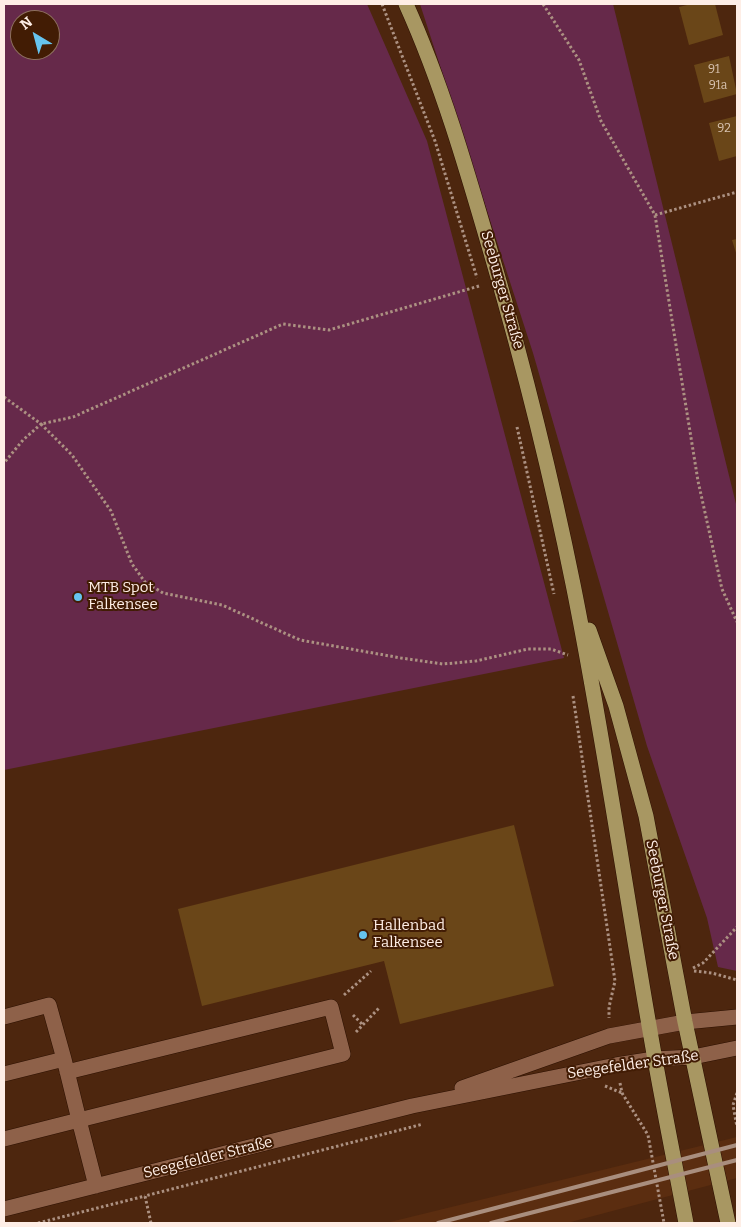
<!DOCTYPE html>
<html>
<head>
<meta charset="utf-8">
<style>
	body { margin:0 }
	#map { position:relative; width:741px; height:1227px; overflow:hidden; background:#4d260e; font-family:Bitter,serif }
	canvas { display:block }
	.frame { position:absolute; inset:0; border:5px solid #feeee6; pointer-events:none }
	.north { position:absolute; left:10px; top:10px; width:50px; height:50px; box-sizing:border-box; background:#421c04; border:1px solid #8d705e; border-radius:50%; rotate:323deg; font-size:14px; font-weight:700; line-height:20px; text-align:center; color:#feeee6 }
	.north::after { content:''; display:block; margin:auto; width:18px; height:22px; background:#66c4ef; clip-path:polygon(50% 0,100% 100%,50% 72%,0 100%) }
</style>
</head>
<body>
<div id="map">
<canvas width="741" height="1227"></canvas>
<div class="frame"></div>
<div class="north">N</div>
</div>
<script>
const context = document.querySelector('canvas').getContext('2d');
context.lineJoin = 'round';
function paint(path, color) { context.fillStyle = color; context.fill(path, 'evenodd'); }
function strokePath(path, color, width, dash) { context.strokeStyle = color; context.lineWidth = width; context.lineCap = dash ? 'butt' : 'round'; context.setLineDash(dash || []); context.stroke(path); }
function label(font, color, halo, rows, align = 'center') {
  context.font = font + ' Bitter,serif'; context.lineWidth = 4; context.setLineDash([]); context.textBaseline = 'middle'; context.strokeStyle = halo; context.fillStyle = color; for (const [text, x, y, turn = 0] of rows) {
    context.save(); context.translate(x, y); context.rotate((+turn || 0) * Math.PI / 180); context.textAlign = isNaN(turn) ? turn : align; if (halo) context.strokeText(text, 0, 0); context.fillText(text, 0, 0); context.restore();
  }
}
paint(new Path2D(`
	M737 1137V1178L567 1223H386Z`), '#5b2d10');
paint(new Path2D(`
	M4 4H367L427 141 564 658 4 770ZM20 20H50V50H20Z
	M420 4H613L737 508V971L718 967 707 918 647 746 533 353Z`), '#66294a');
paint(new Path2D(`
	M691 4H715L723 35 689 45 679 7Z
	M729 56 737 94 704 103 694 65Z
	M737 116V156L719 161 709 123Z
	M737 239V256L732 240Z
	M514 825 554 986 400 1024 384 961 202 1006 178 909Z`), '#6a4618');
const minor = new Path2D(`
	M4 1017 49 1005 64 1059
	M67 1072 331 1007 343 1054 79 1120 96 1186
	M4 1074 64 1059 79 1120 4 1139
	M462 1088 609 1036 685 1022 737 1017
	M4 1209 412 1106 616 1065 654 1059 693 1057 737 1048`);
const major = new Path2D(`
	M406 4C443 86 468 174 493 260 524 367 551 475 573 584 603 733 624 882 650 1031 661 1096 674 1159 686 1223
	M589 630 616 706 646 816 685 1022 728 1223`);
strokePath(minor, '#2d1101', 16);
strokePath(major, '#2d1101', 16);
strokePath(new Path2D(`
	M382 4 435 141 477 278
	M543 4 579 60 601 121 655 215 698 481 722 589 737 622
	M655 215 737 192
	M479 286 329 330 283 324 73 417 41 424 72 455 111 511 132 564 145 582 163 593 222 605 300 640 401 658 443 664 476 661 528 649H551L568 655
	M4 397 41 424 23 440 4 463
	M517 427 554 594
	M573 696 615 981 609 1007V1018
	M693 968 703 963 737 927
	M694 971 712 973 737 980
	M344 995 371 971
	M353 1015 363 1025
	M356 1032 380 1007
	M620 1083 622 1093 648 1135 664 1223
	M605 1086 622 1093
	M737 1093 733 1105 737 1127
	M38 1223 145 1196
	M151 1223 145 1196 423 1124`), '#ac9182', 3, [2.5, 2.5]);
strokePath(minor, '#8e6149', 15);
strokePath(major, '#a89762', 15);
strokePath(new Path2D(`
	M438 1223 737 1145
	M491 1223 737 1160`), '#a98e7e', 4);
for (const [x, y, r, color] of [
	[78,597,5,"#66c4ef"],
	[363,935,5,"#66c4ef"]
]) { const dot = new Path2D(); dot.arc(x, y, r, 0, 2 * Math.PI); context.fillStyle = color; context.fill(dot); strokePath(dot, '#421c04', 2); }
label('12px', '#d9c4b2', null, [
	["91",714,70],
	["91a",718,86],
	["92",724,129]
]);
label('15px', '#feeee6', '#421c04', [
	["Seeburger Straße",502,290,74],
	["Seeburger Straße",662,900,79],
	["Seegefelder Straße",633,1065,-8],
	["Seegefelder Straße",208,1158,-14]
]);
label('15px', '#feeee6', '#421c04', [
	["MTB Spot",88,588],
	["Falkensee",88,605],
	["Hallenbad",373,926],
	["Falkensee",373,943]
], 'left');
</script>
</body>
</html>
